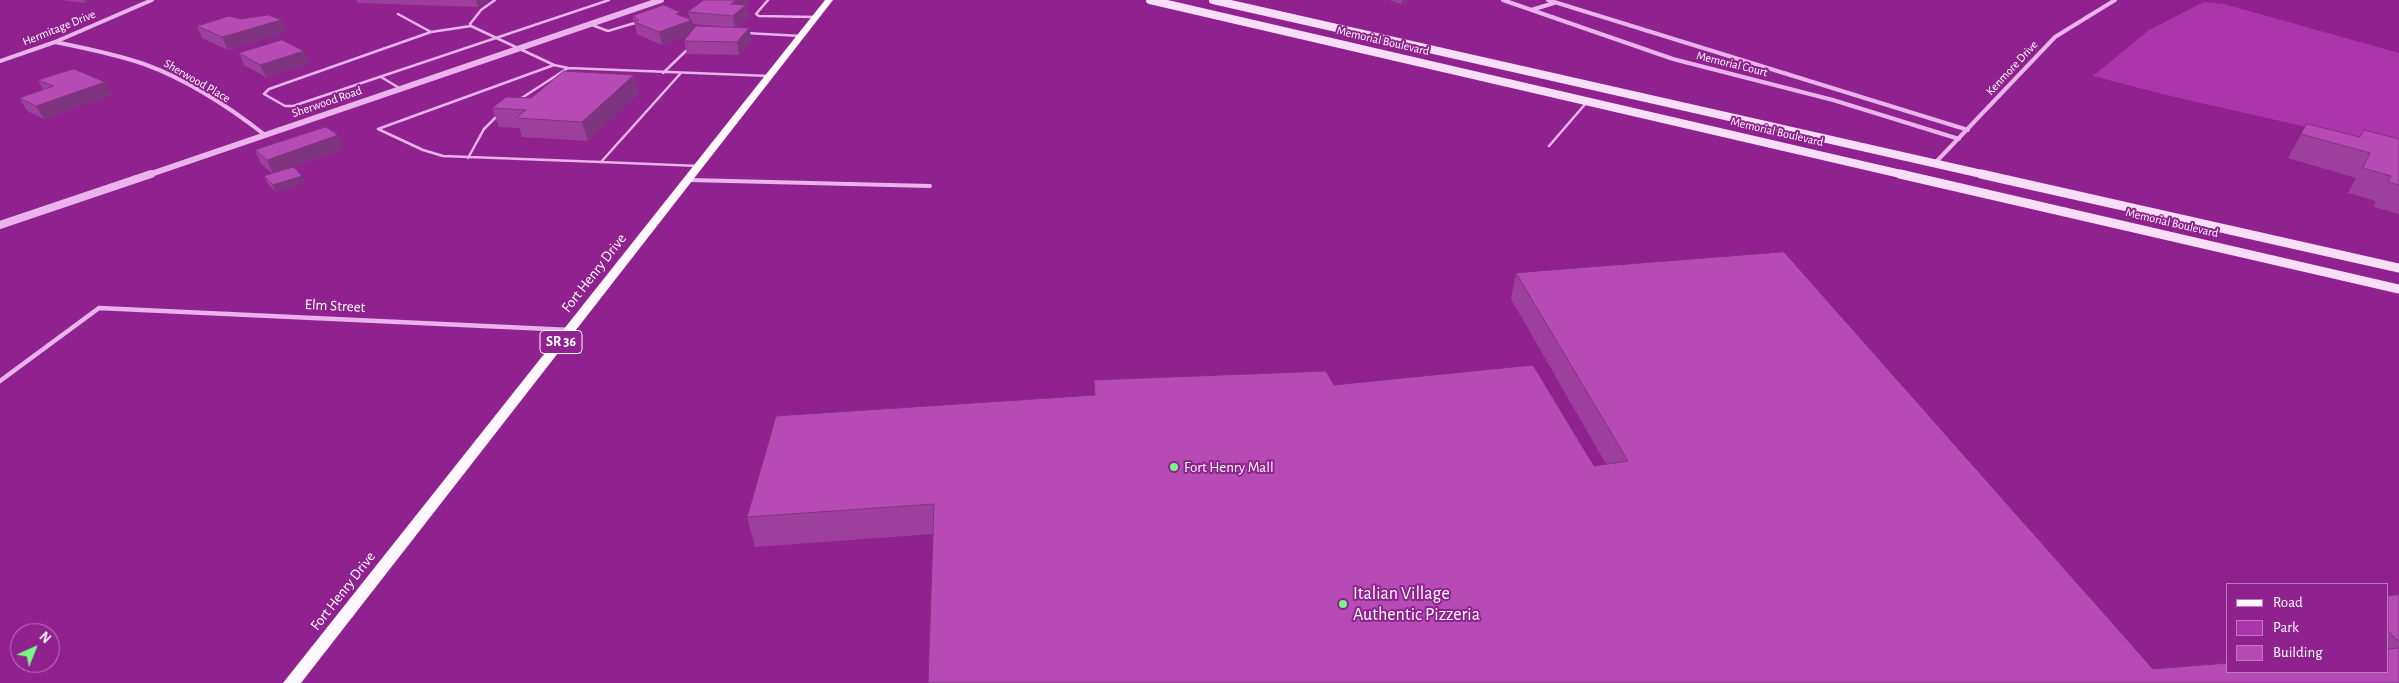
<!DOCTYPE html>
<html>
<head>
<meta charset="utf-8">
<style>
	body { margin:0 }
	#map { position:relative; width:2399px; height:683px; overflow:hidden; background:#8f228f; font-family:"Alegreya Sans",sans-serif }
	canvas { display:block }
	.legend { position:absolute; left:2226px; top:583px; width:162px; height:90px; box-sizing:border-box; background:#8f228f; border:1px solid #bc7abc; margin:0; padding:6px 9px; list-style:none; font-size:15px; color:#fff }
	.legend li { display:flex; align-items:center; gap:10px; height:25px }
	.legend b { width:25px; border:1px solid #bc7abc }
	.north { position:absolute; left:10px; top:623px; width:50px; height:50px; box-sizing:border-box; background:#8f228f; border:1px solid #bc7abc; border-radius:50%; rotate:44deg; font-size:14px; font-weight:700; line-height:20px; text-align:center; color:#fff }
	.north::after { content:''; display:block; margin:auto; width:18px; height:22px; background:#75f889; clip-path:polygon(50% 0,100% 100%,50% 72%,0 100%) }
</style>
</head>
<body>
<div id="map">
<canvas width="2399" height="683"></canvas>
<ul class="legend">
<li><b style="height:6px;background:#fff8fe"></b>Road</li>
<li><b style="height:14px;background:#ab36ac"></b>Park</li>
<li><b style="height:14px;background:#b64bb6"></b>Building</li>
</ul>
<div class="north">N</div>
</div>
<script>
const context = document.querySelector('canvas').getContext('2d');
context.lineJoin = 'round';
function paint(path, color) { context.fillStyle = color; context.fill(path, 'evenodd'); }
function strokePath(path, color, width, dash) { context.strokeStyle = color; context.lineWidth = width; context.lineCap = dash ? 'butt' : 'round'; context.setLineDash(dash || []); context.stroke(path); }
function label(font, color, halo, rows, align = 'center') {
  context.font = font + ' "Alegreya Sans",sans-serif'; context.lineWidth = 4; context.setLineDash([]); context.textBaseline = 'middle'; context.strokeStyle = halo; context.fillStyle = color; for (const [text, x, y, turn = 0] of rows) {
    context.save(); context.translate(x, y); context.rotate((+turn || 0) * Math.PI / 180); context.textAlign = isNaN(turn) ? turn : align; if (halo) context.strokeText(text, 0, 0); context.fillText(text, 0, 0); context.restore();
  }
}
paint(new Path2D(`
	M2204 2 2224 4 2399 53V148L2166 95 2093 76 2149 30Z`), '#ab36ac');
strokePath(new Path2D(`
	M495 0 481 10 470 24 471 26 554 65 568 68 770 76
	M768 0 756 14 759 16 815 17
	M398 14 431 32 471 26
	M592 25 608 31 638 22
	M431 32 269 89 264 94 285 106H293L609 0
	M746 33 801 36
	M554 65 378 129 423 150 443 156 601 162 680 74
	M663 73 689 48
	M381 77 401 89
	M517 101 568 68
	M1549 146 1587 102
	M468 158 484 129 499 114
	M601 162 699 166`), '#ebb3ec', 2.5);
strokePath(new Path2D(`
	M690 180 930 186`), '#ebb3ec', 4);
strokePath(new Path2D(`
	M1503 0 1673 59 1833 100 1959 139
	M1548 0 1968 130
	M1531 10 1554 3
	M55 42C85 48 115 54 144 64 188 80 228 106 265 135
	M0 61 55 42 152 0
	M1935 163 2055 37 2115 0`), '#ebb3ec', 4);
strokePath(new Path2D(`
	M0 381 99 308 570 330`), '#ebb3ec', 4.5);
strokePath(new Path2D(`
	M148 175 661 0`), '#ebb3ec', 6);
strokePath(new Path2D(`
	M0 225 151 174`), '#ebb3ec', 8);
strokePath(new Path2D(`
	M1150 0 1905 175
	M1213 0 1986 175`), '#f9def9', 8);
strokePath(new Path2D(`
	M1900 174 2399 289
	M1981 174 2399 268`), '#f9def9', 9);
paint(new Path2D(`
	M825 0H833L301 683H283Z`), '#fff8fe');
paint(new Path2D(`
	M61 0H93L85 3Z
	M356 0H487L478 7 358 3Z
	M704 0H751V1L746 5 749 17 736 27 752 40 739 55 687 54 684 41 690 35 662 45 637 34 633 16H681L690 19 688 12ZM693 24 725 27 694 29Z
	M1389 0H1413L1401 4Z
	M240 19 281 20 286 32 228 50 202 38 197 26Z
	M239 53 309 64 266 77 244 65Z
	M38 80 105 82 112 95 44 119 27 111 19 98 43 90Z
	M639 93 588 141 522 137 519 128 499 127 492 108 531 98Z
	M2301 134 2399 139V214L2374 207 2376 201 2348 193 2356 178 2288 158Z
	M344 149 273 174 261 164 255 150Z
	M264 176H302L305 183 276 192 268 184Z
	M1516 273 2153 669 2388 672V596L2399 595V683H928L933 534 755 547 747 517 1095 396 1094 380 1334 385 1594 466 1606 464 1511 299Z`), '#9d409d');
paint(new Path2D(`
	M84 0H93L85 3Z
	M476 0H487L478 7Z
	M736 0H751V1L746 5 749 17 735 28 731 4Z
	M1402 0H1413L1401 4Z
	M680 12 683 24 692 20 695 33 662 45 659 32 676 14Z
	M281 20 286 32 228 50 222 37Z
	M749 28 752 40 739 55 737 42Z
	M304 51 309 64 266 77 260 65Z
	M634 75 639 93 588 141 582 122Z
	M105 82 112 95 44 119 36 106Z
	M338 135 344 149 273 174 267 160Z
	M302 176 305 183 276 192 273 185Z`), '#7f347f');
const building = new Path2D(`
	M704 0H736L731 4 746 5 733 16 688 12Z
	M664 5 680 12 676 14 692 20 659 32 634 22 639 20 633 16Z
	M269 15 281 20 222 37 197 26 229 16 240 19Z
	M696 26 749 28 737 42 684 41Z
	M282 40 304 51 260 65 239 53Z
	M74 69 105 82 36 106 19 98 54 86 38 80Z
	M564 71 634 75 582 122 516 118 526 110 492 108 506 97 531 98Z
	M2307 124 2360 137 2364 130 2399 139V185L2388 182 2391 176 2363 168 2370 153 2301 134Z
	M326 127 338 135 267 160 255 150Z
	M294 167 302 176 273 185 264 176Z
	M1784 252 2153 669 2228 663V672H2388V649L2399 648V683H928L934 504 747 517 776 416 1095 395 1094 380 1326 371 1334 385 1533 365 1594 466 1628 461 1516 273Z
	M2399 595V642L2388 631V596Z`);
paint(building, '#b64bb6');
strokePath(building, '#7f347f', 1);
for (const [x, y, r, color] of [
	[1174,467,5,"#75f889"],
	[1343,604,5,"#75f889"]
]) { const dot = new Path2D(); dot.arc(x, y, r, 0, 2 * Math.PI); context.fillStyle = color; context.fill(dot); strokePath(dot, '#8f228f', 2); }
label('12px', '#fff', '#8f228f', [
	["Hermitage Drive",59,28,-22],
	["Memorial Boulevard",1383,41,13],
	["Memorial Court",1732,64,14],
	["Kenmore Drive",2012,68,-47],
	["Sherwood Place",197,81,30],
	["Sherwood Road",327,102,-19],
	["Memorial Boulevard",1777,132,13],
	["Memorial Boulevard",2172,223,13]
]);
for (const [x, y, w] of [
	[561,342,42]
]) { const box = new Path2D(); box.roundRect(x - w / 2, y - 11.5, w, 23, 4); context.fillStyle = '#8f228f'; context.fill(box); strokePath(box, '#fff', 1); }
label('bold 14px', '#fff', null, [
	["SR 36",561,342]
]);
label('15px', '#fff', '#8f228f', [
	["Fort Henry Drive",594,273,-52],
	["Elm Street",335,306,3],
	["Fort Henry Drive",343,591,-52]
]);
label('15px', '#fff', '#8f228f', [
	["Fort Henry Mall",1184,467]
], 'left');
label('18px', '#fff', '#8f228f', [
	["Italian Village",1353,594],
	["Authentic Pizzeria",1353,615]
], 'left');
</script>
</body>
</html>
